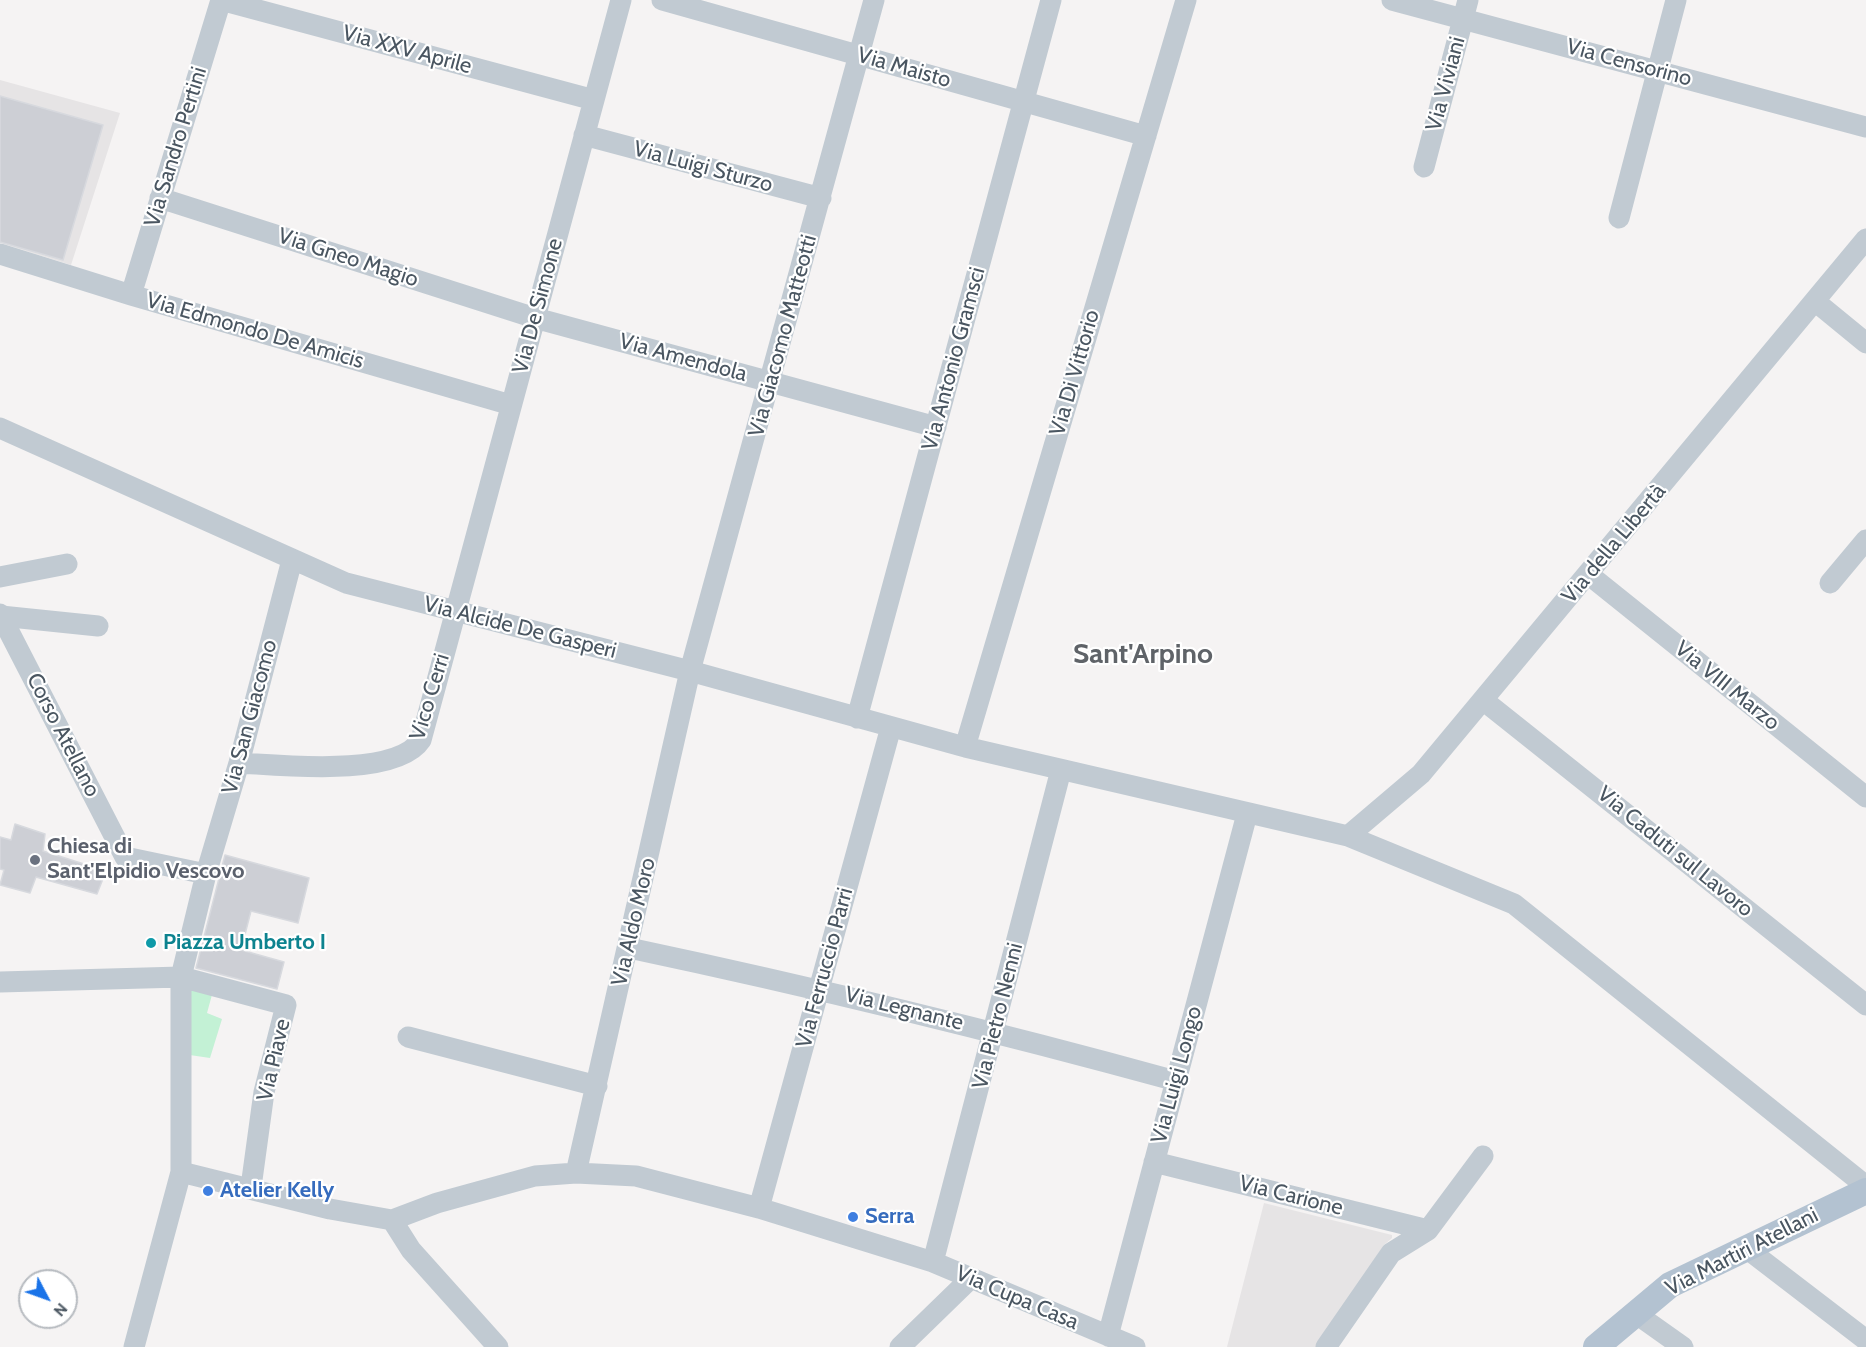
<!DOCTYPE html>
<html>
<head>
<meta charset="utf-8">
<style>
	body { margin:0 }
	#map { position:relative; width:1866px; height:1347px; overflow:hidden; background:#f5f3f3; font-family:Cabin,sans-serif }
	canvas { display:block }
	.north { position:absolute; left:18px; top:1269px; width:60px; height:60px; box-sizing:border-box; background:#fff; border:2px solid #b7bbc0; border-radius:50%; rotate:131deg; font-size:16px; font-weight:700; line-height:24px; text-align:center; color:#4a5661 }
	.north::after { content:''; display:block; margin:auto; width:21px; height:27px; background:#1a73e8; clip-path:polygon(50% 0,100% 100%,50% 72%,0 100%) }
</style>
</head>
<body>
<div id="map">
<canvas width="1866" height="1347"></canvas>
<div class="north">N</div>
</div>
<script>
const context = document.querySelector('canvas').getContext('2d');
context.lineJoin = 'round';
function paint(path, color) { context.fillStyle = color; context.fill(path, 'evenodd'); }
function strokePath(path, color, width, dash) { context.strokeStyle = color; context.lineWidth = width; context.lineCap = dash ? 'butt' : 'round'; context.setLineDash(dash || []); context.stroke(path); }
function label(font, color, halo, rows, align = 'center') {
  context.font = font + ' Cabin,sans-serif'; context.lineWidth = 4.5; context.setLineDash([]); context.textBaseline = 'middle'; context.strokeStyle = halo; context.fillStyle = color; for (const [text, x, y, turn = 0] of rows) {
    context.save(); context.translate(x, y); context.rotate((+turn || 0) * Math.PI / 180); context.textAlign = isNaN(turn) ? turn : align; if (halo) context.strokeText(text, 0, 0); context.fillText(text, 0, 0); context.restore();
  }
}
paint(new Path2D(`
	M0 80 120 113 71 265 0 243Z
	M1264 1203 1392 1235V1238L1384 1245 1317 1347H1227Z`), '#e6e4e5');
paint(new Path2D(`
	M183 984 213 991 207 1013 222 1019 210 1058 183 1054Z`), '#c3f1d5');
const building = new Path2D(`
	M0 96 103 125 63 260 0 242Z
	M15 824 45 834 43 851 106 871 97 894 36 877 30 893 0 885 4 870 0 869V837L11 840Z
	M225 855 309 878 298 923 251 911 241 950 284 962 277 989 196 968Z`);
paint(building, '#cdcfd5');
strokePath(building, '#d7d9de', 1.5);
strokePath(new Path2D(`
	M662 0 1146 136
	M1392 0 1866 127
	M584 135 821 198
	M1424 167 1468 0
	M160 198 535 318 936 427
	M1619 218 1676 0
	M0 254 131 295 511 405
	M131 295 221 0 594 100
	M1816 302 1866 343
	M0 428 346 583 690 671 965 747 1348 836 1514 904 1866 1186
	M1588 574 1866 797
	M0 577 67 564
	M1830 583 1866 540
	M0 614 125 857 206 874
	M1 616 98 626
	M1483 700 1866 1005
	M857 718 1051 0
	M965 747 1186 0
	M239 763C280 765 396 778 421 740L621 0
	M1348 836 1421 774 1866 239
	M629 948C813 987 994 1031 1176 1081
	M0 982 181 977 286 1005 264 1092 251 1187
	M408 1037 597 1086
	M1154 1162 1428 1230
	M181 1172 330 1209 392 1220 437 1203 535 1176 576 1173 636 1176 759 1208 933 1262 1135 1347
	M576 1173 690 671 874 0
	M759 1208 891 727
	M392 1220 411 1250 498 1347
	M1746 1248 1866 1340
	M933 1262 1061 770
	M1635 1313 1683 1347
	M1108 1336 1247 814
	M134 1347 181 1172V977L206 874 239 763 292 560
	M900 1347 971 1278
	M1326 1347 1391 1253 1428 1230 1483 1156`), '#c1cad2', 21);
strokePath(new Path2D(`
	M1596 1347 1670 1285 1866 1191`), '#b3c2d1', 26);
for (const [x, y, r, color] of [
	[35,860,6,"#6b7280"],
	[151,943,6,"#0f9aa8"],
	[208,1191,6,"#3f7fe0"],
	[853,1217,6,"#3f7fe0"]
]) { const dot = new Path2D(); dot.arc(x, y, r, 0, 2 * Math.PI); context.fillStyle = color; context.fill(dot); strokePath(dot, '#fff', 2); }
label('22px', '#4a5661', '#fff', [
	["Via XXV Aprile",407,50,15],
	["Via Censorino",1629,63,15],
	["Via Maisto",904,68,16],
	["Via Viviani",1446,84,-75],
	["Via Sandro Pertini",176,147,-73],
	["Via Luigi Sturzo",703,167,15],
	["Via Gneo Magio",348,258,18],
	["Via De Simone",538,306,-75],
	["Via Edmondo De Amicis",255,331,16],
	["Via Giacomo Matteotti",783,336,-75],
	["Via Amendola",683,358,15],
	["Via Antonio Gramsci",954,359,-75],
	["Via Di Vittorio",1075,373,-74],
	["Via della Libertà",1614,544,-50],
	["Via Alcide De Gasperi",520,628,14],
	["Via VIII Marzo",1727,686,39],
	["Vico Cerri",430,697,-73],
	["Via San Giacomo",250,717,-75],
	["Corso Atellano",63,735,63],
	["Via Caduti sul Lavoro",1675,852,39],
	["Via Aldo Moro",634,922,-77],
	["Via Ferruccio Parri",825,968,-75],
	["Via Legnante",904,1009,14],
	["Via Pietro Nenni",998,1016,-76],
	["Via Piave",274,1060,-77],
	["Via Luigi Longo",1177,1075,-75],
	["Via Carione",1291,1196,14],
	["Via Martiri Atellani",1742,1252,-27],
	["Via Cupa Casa",1017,1298,23]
]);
label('bold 22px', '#5b616d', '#fff', [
	["Chiesa di",47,847],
	["Sant'Elpidio Vescovo",47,872]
], 'left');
label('bold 22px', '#0d838f', '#fff', [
	["Piazza Umberto I",163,943]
], 'left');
label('bold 22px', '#366cbe', '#fff', [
	["Atelier Kelly",220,1191],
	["Serra",865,1217]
], 'left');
label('bold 28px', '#5f6368', '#fff', [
	["Sant'Arpino",1143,655]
]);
</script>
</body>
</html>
